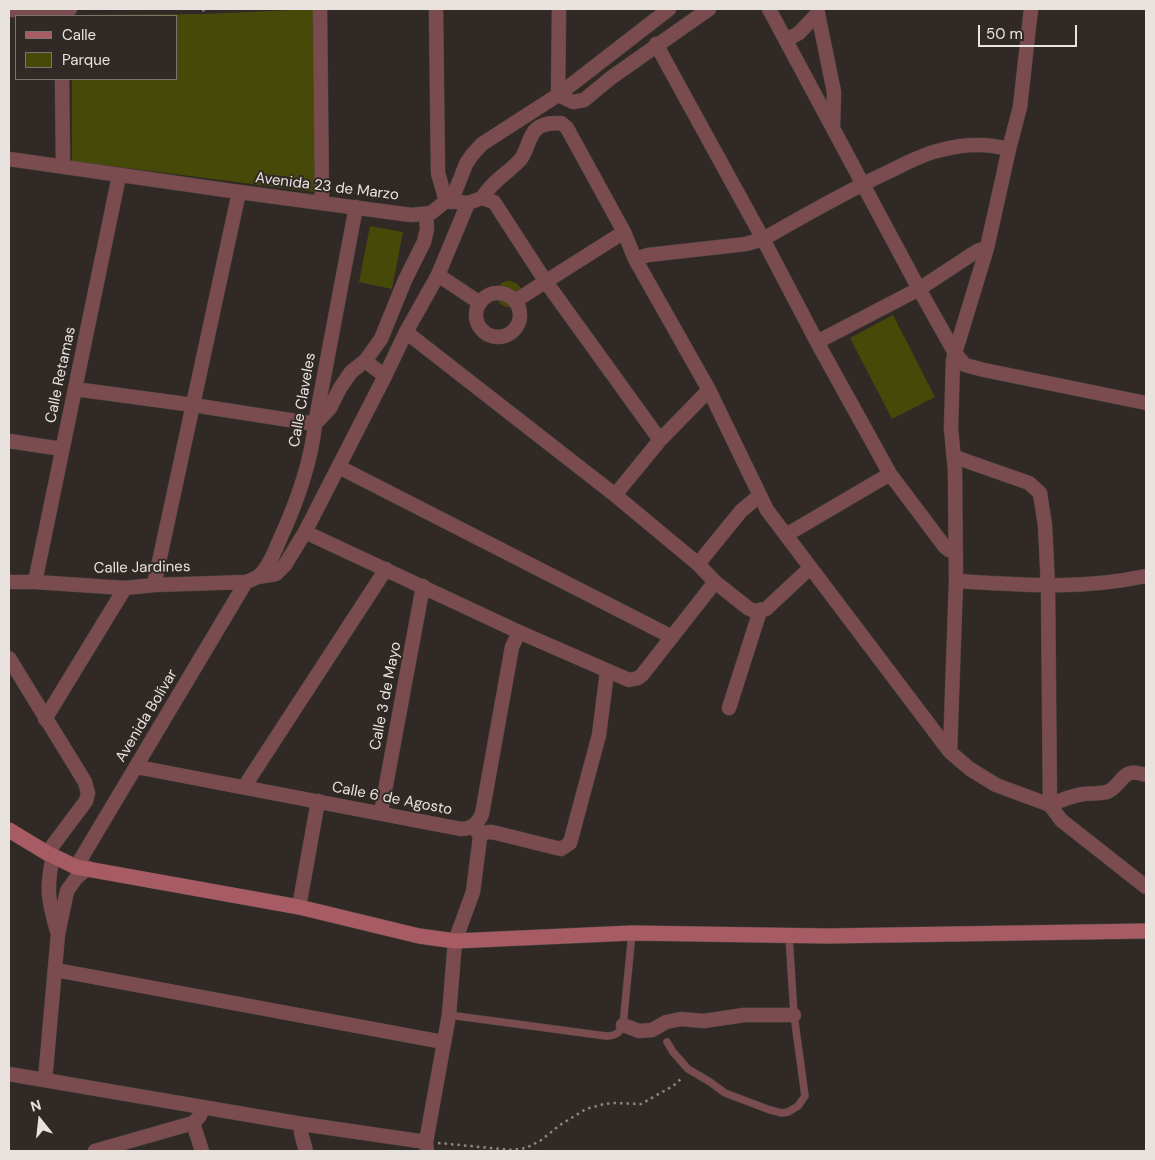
<!DOCTYPE html>
<html>
<head>
<meta charset="utf-8">
<style>
	body { margin:0 }
	#map { position:relative; width:1155px; height:1160px; overflow:hidden; background:#312925; font-family:"DM Sans",sans-serif }
	canvas { display:block }
	.frame { position:absolute; inset:0; border:10px solid #e9e3e0; pointer-events:none }
	.legend { position:absolute; left:15px; top:15px; width:162px; height:65px; box-sizing:border-box; background:#312925; border:1px solid #7b7370; margin:0; padding:6px 9px; list-style:none; font-size:15px; color:#e9e3e0 }
	.legend li { display:flex; align-items:center; gap:10px; height:25px }
	.legend b { width:25px; border:1px solid #7b7370 }
	.north { position:absolute; left:15px; top:1095px; width:50px; height:50px; -webkit-text-stroke:4px #312925; paint-order:stroke; rotate:344deg; font-size:14px; font-weight:700; line-height:20px; text-align:center; color:#e9e3e0 }
	.north::after { content:''; display:block; margin:auto; width:18px; height:22px; background:#e9e3e0; clip-path:polygon(50% 0,100% 100%,50% 72%,0 100%) }
	.scale { position:absolute; left:978px; top:25px; width:99px; height:22px; box-sizing:border-box; border:2px solid #e9e3e0; border-top:0; padding-left:6px; font-size:15px; line-height:18px; white-space:nowrap; color:#e9e3e0; -webkit-text-stroke:4px #312925; paint-order:stroke }
</style>
</head>
<body>
<div id="map">
<canvas width="1155" height="1160"></canvas>
<div class="frame"></div>
<ul class="legend">
<li><b style="height:6px;background:#a75c63"></b>Calle</li>
<li><b style="height:14px;background:#474909"></b>Parque</li>
</ul>
<div class="north">N</div>
<div class="scale">50 m</div>
</div>
<script>
const context = document.querySelector('canvas').getContext('2d');
context.lineJoin = 'round';
function paint(path, color) { context.fillStyle = color; context.fill(path, 'evenodd'); }
function strokePath(path, color, width, dash) { context.strokeStyle = color; context.lineWidth = width; context.lineCap = dash ? 'butt' : 'round'; context.setLineDash(dash || []); context.stroke(path); }
function label(font, color, halo, rows, align = 'center') {
  context.font = font + ' "DM Sans",sans-serif'; context.lineWidth = 4; context.setLineDash([]); context.textBaseline = 'middle'; context.strokeStyle = halo; context.fillStyle = color; for (const [text, x, y, turn = 0] of rows) {
    context.save(); context.translate(x, y); context.rotate((+turn || 0) * Math.PI / 180); context.textAlign = isNaN(turn) ? turn : align; if (halo) context.strokeText(text, 0, 0); context.fillText(text, 0, 0); context.restore();
  }
}
paint(new Path2D(`
	M315 9V192L72 161V79H176V16H72V15L204 14Z
	M370 226 403 232 392 289 359 282Z
	M496 294a13 13 0 1 1 26 0a13 13 0 1 1-26 0Z
	M893 315 935 397 892 419 850 338Z`), '#474909');
const lane = new Path2D(`
	M449 1015 606 1036C615 1036 620 1033 623 1025L632 933
	M667 1042 673 1052 688 1069 710 1082 725 1093 770 1110 782 1113 788 1112 798 1106 805 1096 794 1015 789 936`);
const street = new Path2D(`
	M320 9 322 202
	M559 9 558 95 573 102 584 100 612 77 709 9
	M769 9 919 289 955 353 953 360 951 428 955 471 956 581 950 752 970 769 996 785 1050 805 1061 820 1146 887
	M817 9 834 92 833 127
	M1031 9 1020 107 1009 149 987 248 955 353 965 365 984 370 1146 403
	M9 10 70 9
	M786 40 799 33 818 13
	M656 44 763 239 817 342 890 474 945 547 949 550 955 551
	M62 79 63 167
	M9 159 239 192 411 215 431 213 446 201 438 173 436 9
	M482 198C493 180 506 175 520 160 528 151 528 134 539 127 546 123 553 123 561 123L567 128 624 232 635 259 709 390 767 510 950 752
	M446 201 468 203 482 198 494 202 546 282 660 440
	M451 202 466 164 472 155 482 144 558 95 669 9
	M635 259 648 255 746 244 763 239C804 216 845 192 888 172 905 164 922 154 941 150 963 144 986 143 1009 149
	M438 275 480 303
	M476 315a22 22 0 1 1 44 0a22 22 0 1 1-44 0Z
	M515 301 624 232
	M406 332 615 495 698 564 715 582 748 608 754 611 766 609 810 568
	M817 342 919 289 977 251 987 248
	M365 361 385 376
	M75 389 193 405 315 424 330 408 340 388 351 372 365 361 381 339 405 280 424 242 427 229 426 215
	M9 441 62 449
	M955 457 1029 483 1040 493 1045 525 1048 586 1050 805C1061 800 1071 796 1083 794 1091 793 1099 794 1107 792 1124 785 1120 766 1146 775
	M339 467 672 637
	M615 495 660 440 709 390
	M305 532 519 632 629 680 638 678 642 675 715 582
	M786 535 890 474
	M698 564 741 511 759 496
	M258 577 276 574 285 565 305 532 385 376 406 332 438 275 468 203
	M956 581C1021 585 1081 590 1146 576
	M9 582H35L125 588 154 585 246 582C252 580 257 578 262 573 271 563 275 550 280 539 297 502 311 464 315 424L356 207
	M35 582 119 176
	M154 585 239 192
	M9 658 85 782 88 793 86 801 47 853
	M729 708 760 611
	M45 719 125 588
	M137 767 461 829C471 829 478 824 482 814L512 647 519 632
	M244 787 386 569
	M381 812 423 586
	M479 833 492 832 561 849 570 843 599 735 607 672
	M53 856C46 889 48 899 57 931
	M76 867 246 582
	M299 907 318 801
	M56 970 443 1042
	M623 1025 639 1031 652 1030 666 1022 681 1019 704 1021 744 1015H794
	M9 1074 302 1124 426 1142
	M45 1080 58 934 67 891 76 878 88 868
	M193 1123 202 1151
	M302 1124 301 1133 306 1151
	M95 1151 193 1123 199 1117 204 1107
	M427 1151 426 1142 449 1015 455 941 473 892 480 837 474 825`);
const secondary = new Path2D(`
	M9 830 47 853 76 867 299 907 419 936 455 941 632 933 827 936 1146 931`);
strokePath(lane, '#4e4743', 8);
strokePath(street, '#4e4743', 15);
strokePath(secondary, '#4e4743', 16);
strokePath(new Path2D(`
	M203 9 204 14
	M438 1143 512 1150 526 1148 540 1141 560 1125 586 1109 604 1104 613 1103 641 1104 673 1086 683 1077`), '#8c8582', 2.5, [2.5, 4]);
strokePath(lane, '#7b4c4f', 7);
strokePath(street, '#7b4c4f', 14);
strokePath(secondary, '#a75c63', 15);
label('15px', '#e9e3e0', '#312925', [
	["Avenida 23 de Marzo",327,187,7],
	["Calle Retamas",61,375,-78],
	["Calle Claveles",303,400,-80],
	["Calle Jardines",142,568,-1],
	["Calle 3 de Mayo",386,696,-79],
	["Avenida Bolívar",147,716,-59],
	["Calle 6 de Agosto",392,799,11]
]);
</script>
</body>
</html>
